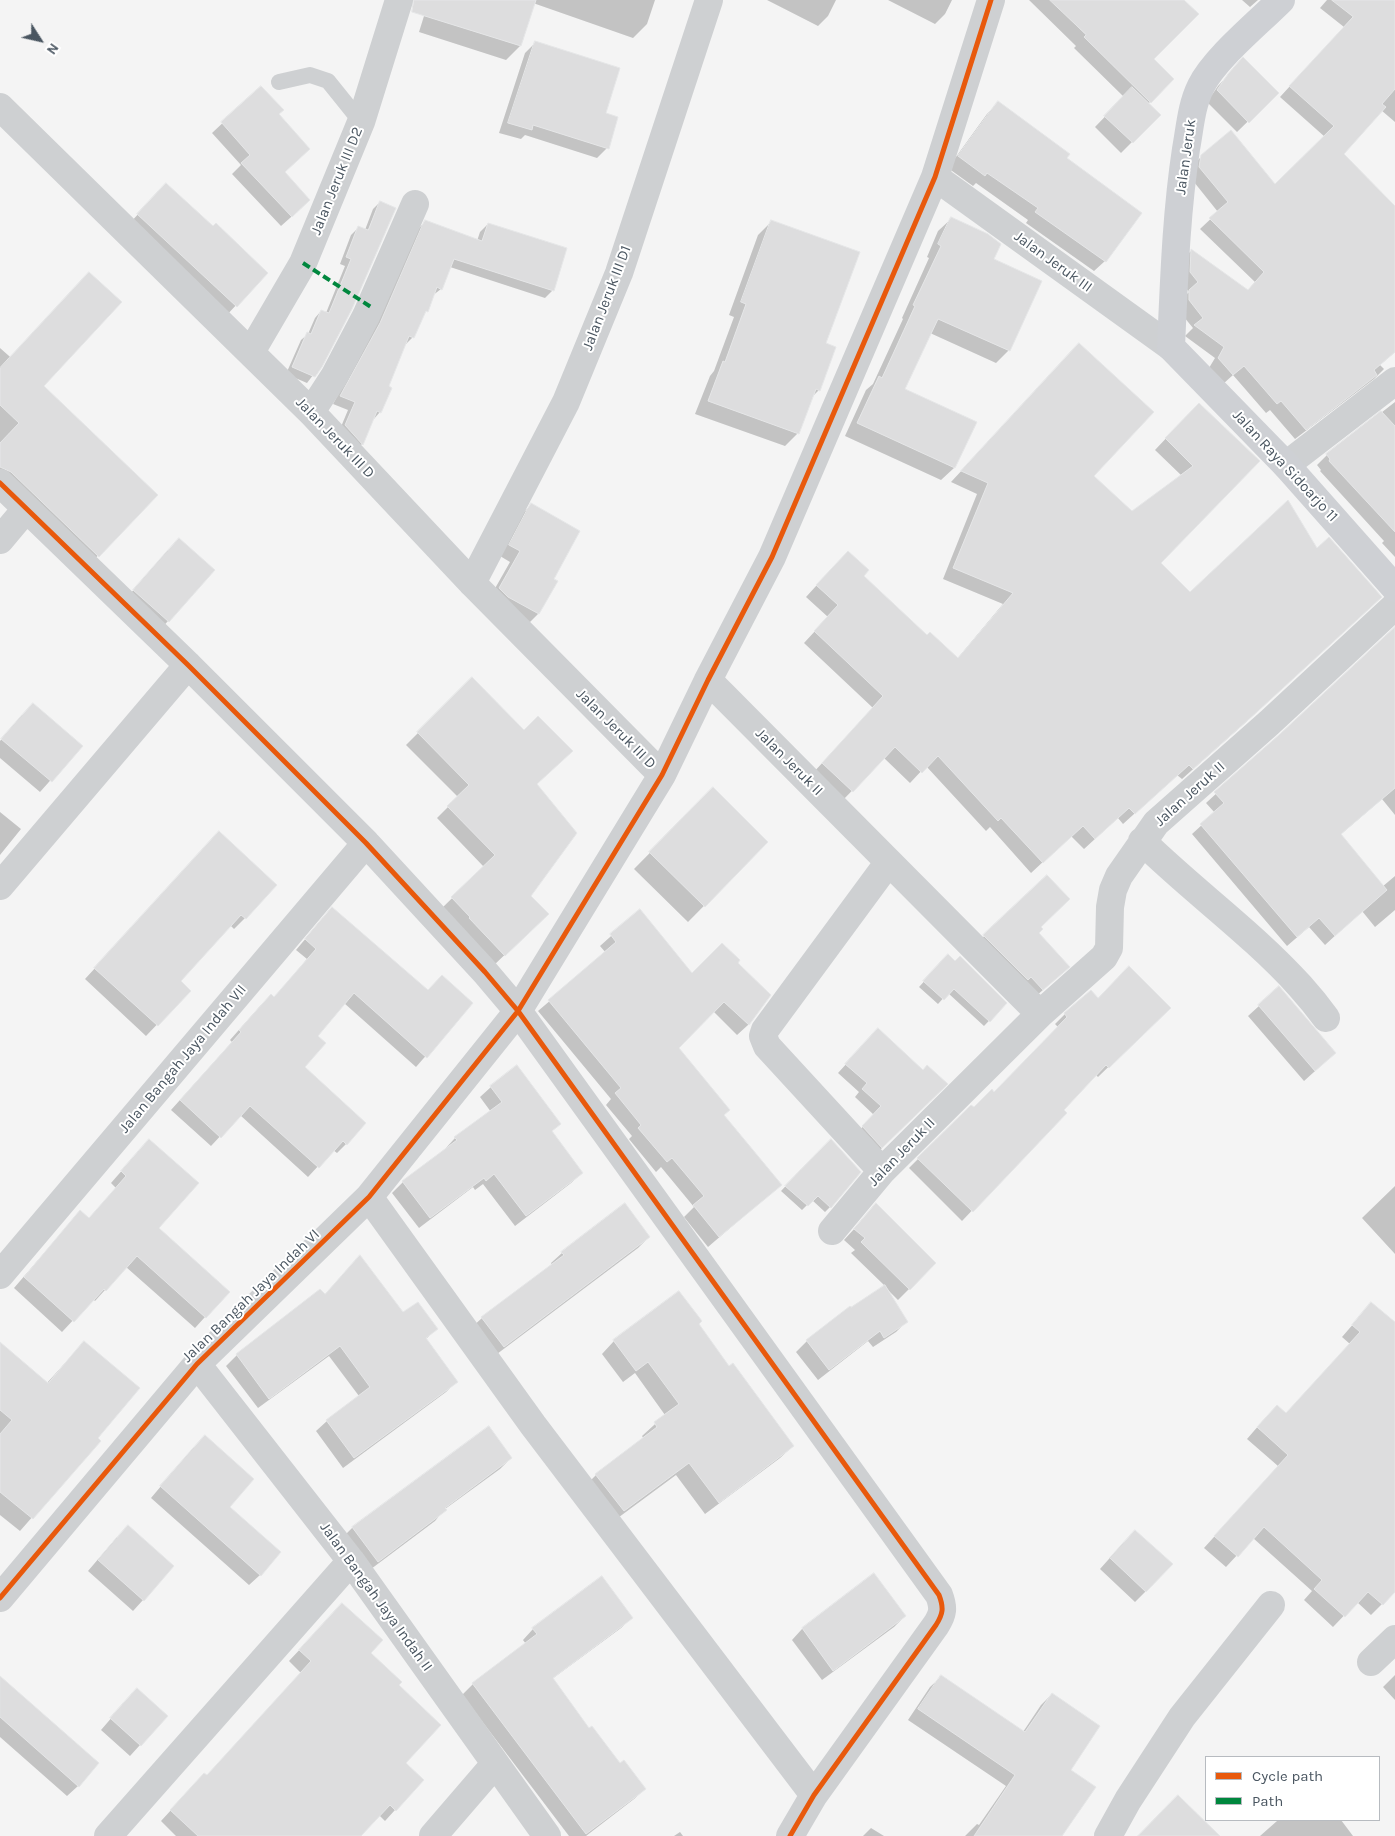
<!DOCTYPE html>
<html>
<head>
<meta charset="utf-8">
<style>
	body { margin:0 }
	#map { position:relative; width:1395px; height:1836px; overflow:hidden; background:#f4f4f4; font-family:Karla,sans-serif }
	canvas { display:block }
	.legend { position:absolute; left:1205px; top:1756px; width:175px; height:65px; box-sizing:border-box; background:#fff; border:1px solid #b7bbc0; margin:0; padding:6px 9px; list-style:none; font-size:15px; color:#4a5661 }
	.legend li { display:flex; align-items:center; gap:10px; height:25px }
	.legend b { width:25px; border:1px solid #b7bbc0 }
	.north { position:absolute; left:15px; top:15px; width:50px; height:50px; -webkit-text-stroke:4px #fff; paint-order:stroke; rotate:125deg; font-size:14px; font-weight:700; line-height:20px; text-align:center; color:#4a5661 }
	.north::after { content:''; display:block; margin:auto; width:18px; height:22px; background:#4a5661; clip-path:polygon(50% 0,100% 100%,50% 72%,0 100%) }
</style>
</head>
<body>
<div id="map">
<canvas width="1395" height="1836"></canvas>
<ul class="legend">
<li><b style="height:6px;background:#e8590c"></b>Cycle path</li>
<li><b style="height:6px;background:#00873e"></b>Path</li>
</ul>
<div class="north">N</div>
</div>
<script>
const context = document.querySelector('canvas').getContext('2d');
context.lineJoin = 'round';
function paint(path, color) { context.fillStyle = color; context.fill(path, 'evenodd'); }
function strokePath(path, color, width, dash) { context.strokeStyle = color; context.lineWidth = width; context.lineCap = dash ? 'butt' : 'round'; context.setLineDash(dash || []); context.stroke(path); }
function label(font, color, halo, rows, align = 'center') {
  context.font = font + ' Karla,sans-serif'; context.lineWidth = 4; context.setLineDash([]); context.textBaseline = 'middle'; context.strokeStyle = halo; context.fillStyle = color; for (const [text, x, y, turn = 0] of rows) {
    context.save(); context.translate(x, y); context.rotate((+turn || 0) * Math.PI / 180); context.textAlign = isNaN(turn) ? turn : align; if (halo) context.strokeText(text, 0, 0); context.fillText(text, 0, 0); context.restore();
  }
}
paint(new Path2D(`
	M429 0H655L647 24 633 38 533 3 520 46 506 60 419 32Z
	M767 0H836L828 16 818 26Z
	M888 0H952L945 14 935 24Z
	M1029 0H1183L1152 59 1172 79 1148 104 1159 115 1121 153 1095 127 1124 97 1074 48 1076 46Z
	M1242 0H1258L1250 7Z
	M1327 0H1395V122L1381 110 1342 154 1395 208V352L1380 365 1384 369 1374 379 1295 439 1270 410 1266 413 1233 375 1223 384 1209 368 1215 358 1185 336 1193 328 1179 311 1180 301 1189 292 1181 283 1182 260 1192 250 1247 291 1255 282 1200 229 1218 212 1190 177 1191 167 1202 156 1275 186 1325 137 1280 97 1344 27 1320 8Z
	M535 43 605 114 607 148 597 158 525 135 521 139 499 133 525 53Z
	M1233 70 1277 93 1237 132 1207 102 1218 86Z
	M261 87 278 114 284 172 299 210 281 226 232 174 241 165 212 133Z
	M998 103 1066 158 1105 261 1094 271 1026 223 1028 220 976 183 973 186 948 168 987 114Z
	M156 195 213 228 266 273 225 317 128 225Z
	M380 202 320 366 307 383 286 374 301 340 308 334 315 318 321 311 326 313 345 266 340 264 351 235 358 228 365 230 373 209Z
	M951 219 992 260 1009 350 996 363 930 333 904 389 975 422 954 468 941 480 845 436 866 390 873 384 903 319 902 318 929 258 927 257 938 231Z
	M426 221 477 241 480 232 488 224 553 290 545 298 450 267 441 289 432 296 413 337 405 345 387 387 380 412 373 420 362 444 355 451 338 434 348 410 333 404 372 332 418 229Z
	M771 222 824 344 819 390 811 398 798 433 785 446 695 414 710 376 714 371 734 317 729 315 758 235Z
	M0 348 43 386 156 495 86 568 0 486Z
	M1068 356 1093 476 1132 513 1182 476 1155 450 1188 415 1258 461 1159 563 1190 594 1317 550 1369 608 1246 722 1182 779 1177 775 1123 824 1118 818 1084 849 1071 836 1031 873 990 827 986 831 926 766 910 783 884 758 841 802 812 774 873 708 804 643 828 617 806 597 837 563 862 576 927 636 957 659 1003 604 943 579 977 494 951 482Z
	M1395 402V557L1382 543 1384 541 1320 471 1321 470 1317 465 1327 455Z
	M531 505 552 579 556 582 538 614 528 624 489 599 510 562 500 556 520 516Z
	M168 550V621L158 632 124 601Z
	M1395 629V815L1382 799 1340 835 1382 887 1395 876V910L1375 927 1362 911 1325 945 1309 927 1287 946 1192 834 1215 813 1206 803Z
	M472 679 524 731 536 785 530 896 536 925 493 966 441 909 484 867 437 818 458 797 406 745Z
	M22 715 81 746 40 792 0 758V741Z
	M713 789 767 842 688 922 634 869Z
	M0 812 21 829 0 855Z
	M209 844 245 918 234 929 230 925 179 981 189 991 146 1036 85 979Z
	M1047 876 1037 933 1061 974 1035 997 977 943Z
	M639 911 692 975 736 963 770 995 748 1025 737 1035 713 1011 677 1048 723 1116 780 1185 708 1247 684 1217 694 1207 661 1167 656 1172 629 1139 632 1136 606 1105 611 1099 538 1011 606 953 600 946Z
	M323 918 428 991 472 1003 416 1067 344 1003 316 1036 303 1067 346 1144 337 1153 333 1150 308 1177 240 1115 211 1146 171 1110 232 1042 230 1040 261 1005 274 998 307 959 296 950Z
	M943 961 1006 1003 984 1026 948 993 938 1004 919 987Z
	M1098 999 1169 1008 1098 1077 1095 1074 1062 1110 1065 1113 962 1221 909 1168 971 1106 974 1109 994 1093 1058 1027 1055 1024 1065 1014Z
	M1259 1006 1324 1063 1304 1081 1248 1016Z
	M870 1038 946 1084 874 1156 855 1135 874 1115 855 1097 859 1092 838 1073Z
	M491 1087 551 1132 582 1173 571 1183 515 1226 483 1184 475 1190 473 1187 419 1228 392 1193 403 1182 446 1150 445 1149 455 1138 491 1112 480 1097Z
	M139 1151 157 1228 205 1317 195 1328 126 1267 105 1290 95 1301 93 1299 62 1332 14 1288 70 1223 89 1219 116 1188 111 1183Z
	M801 1170 830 1207 825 1212 812 1200 802 1210 781 1191Z
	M1395 1186V1254L1362 1218Z
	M625 1205 649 1237 638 1248 493 1357 471 1328 482 1318 552 1265 551 1263 562 1253Z
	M876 1205 935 1263 898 1300 885 1287 906 1322 896 1332 873 1347 868 1341 818 1380 796 1352 807 1341 850 1308 885 1286 851 1253 855 1250 844 1240Z
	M320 1291 325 1295 403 1314 436 1329 425 1340 456 1382 446 1392 343 1468 316 1431 327 1421 359 1396 329 1356 258 1408 226 1366 237 1355Z
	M1361 1315 1395 1324V1591L1371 1615 1357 1602 1333 1627 1304 1600 1312 1591 1253 1538 1226 1567 1204 1548 1278 1466 1247 1439 1266 1417 1286 1414 1350 1344 1342 1337Z
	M614 1341 729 1368 793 1446 780 1458 705 1514 676 1475 611 1523 584 1487 596 1475 644 1439 642 1436 665 1415 635 1373 623 1382 602 1354Z
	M84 1342 96 1438 99 1441 20 1531 0 1515V1344L47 1383Z
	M194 1447 260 1575 249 1585 151 1498Z
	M511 1458 500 1469 445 1509 435 1521 367 1572 342 1538 353 1527Z
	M117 1537 143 1600 133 1611 88 1571Z
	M1124 1542 1146 1591 1135 1602 1100 1569Z
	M874 1575 905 1616 894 1627 822 1680 792 1640 802 1629Z
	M332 1615 397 1685 404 1763 395 1810 385 1821 379 1815 359 1836H176L161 1821 194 1785 207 1776 301 1673 289 1661Z
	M631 1618 621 1628 552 1679 589 1730 619 1765 645 1789 634 1799 586 1836H569L462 1695 473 1684 526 1644 523 1640 533 1629Z
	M1395 1675V1700L1383 1687Z
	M941 1677 1023 1732 1041 1705 1052 1694 1069 1770 1062 1836H965L977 1824 979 1825 1006 1786 908 1720 930 1687Z
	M0 1678 78 1786 67 1796 0 1737Z
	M126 1701 140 1745 130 1756 101 1730Z
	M1276 1820H1341L1353 1836H1260L1277 1821Z
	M871 1828 884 1836H863Z
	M680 1832 683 1836H674Z`), '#0003');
const building = new Path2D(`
	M414 0H536L521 46 412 12Z
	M1050 0H1184L1199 14 1154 59 1174 79 1151 103 1084 37 1086 35Z
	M1332 0H1395V89L1382 104 1386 107 1344 154 1395 206V352L1374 370 1377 375 1306 430 1281 401 1277 404 1244 366 1233 375 1218 358 1224 347 1194 325 1203 318 1189 300V290L1198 282 1190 272 1191 249 1248 290 1264 272 1209 218 1228 202 1199 167 1201 155 1231 130 1275 184 1334 126 1289 86 1353 17Z
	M535 41 620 68 606 113 618 117 609 149 533 125 532 130 508 123Z
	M1243 57 1279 93 1249 123 1217 90 1228 74Z
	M261 86 284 110 279 114 310 149 285 172 310 200 292 217 241 163 250 155 221 122Z
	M1132 87 1161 115 1133 143 1104 116Z
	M998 101 1070 154 1067 158 1142 213 1106 262 1035 212 1038 208 987 173 985 176 958 156Z
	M166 183 213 226 216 223 268 273 237 307 137 214Z
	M380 201 396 208 352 309 322 367 315 377 292 367 307 332 311 334 321 310 329 313 351 259 346 257 358 226 368 230Z
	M951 217 988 234 1001 244 994 259 1042 281 1010 351 938 319 905 389 977 422 955 468 857 423 879 376 882 378 915 306 913 305 941 246 938 244Z
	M425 220 482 241 488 223 567 248 554 291 454 259 442 290 437 287 428 312 426 311 414 338 409 336 389 386 392 388 381 413 377 411 363 445 345 425 355 402 340 396 380 323Z
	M771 220 860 252 826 343 836 347 820 391 816 389 799 434 708 401 723 361 725 362 746 304 741 302Z
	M89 272 122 302 44 386 158 495 99 557 11 472 0 467V443L19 423 0 405V368Z
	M1079 343 1154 412 1094 476 1132 511 1193 466 1165 438 1199 403 1260 461 1161 563 1190 592 1288 500 1317 548 1329 537 1382 597 1258 711 1193 769 1189 765 1135 814 1129 808 1095 839 1083 826 1043 863 1001 818 998 821 938 756 922 773 895 747 853 792 822 763 883 696 814 631 838 605 816 585 848 551 869 570 864 576 927 635 930 632 958 658 1013 593 953 568 988 483 961 471Z
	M1381 411 1395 426V532L1329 461 1330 459 1326 454Z
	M531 503 580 531 554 579 558 581 539 614 508 597 499 588 520 551 509 545Z
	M179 538 215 570 169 622 133 590Z
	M1395 627V788L1341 834 1387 890 1335 936 1319 918 1297 937 1200 824 1224 803 1214 792 1280 734Z
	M472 677 524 730 538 716 573 751 537 784 577 833 531 896 549 914 505 956 469 918 470 917 451 897 495 855 447 806 469 785 417 732Z
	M33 703 83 746 52 782 1 739Z
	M713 787 768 842 705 907 649 852Z
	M219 831 277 885 246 919 241 915 181 981 191 991 158 1026 94 968Z
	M1047 875 1070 899 1041 927 1043 929 1039 933 1070 967 1043 990 1031 977 1028 980 983 935Z
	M332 907 428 990 442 975 473 1003 427 1058 354 993 318 1036 326 1043 305 1067 366 1123 347 1145 343 1141 319 1168 250 1106 221 1138 180 1100 241 1032 239 1030 271 994 274 997 316 949 305 939Z
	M640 909 692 973 722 943 740 960 738 963 771 995 749 1025 724 1002 679 1048 730 1110 724 1115 782 1185 719 1237 693 1205 704 1196 672 1158 667 1162 638 1128 641 1125 615 1093 621 1088 548 1000 616 942 610 934Z
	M948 954 955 961 960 956 1007 1003 990 1022 954 989 944 1000 923 981Z
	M1129 966 1171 1008 1109 1068 1106 1065 1064 1110 1067 1113 973 1212 917 1158 971 1105 974 1107 992 1089 994 1092 1067 1017 1064 1013 1091 990 1098 998Z
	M1279 986 1336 1053 1315 1071 1258 1005Z
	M878 1028 923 1070 927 1065 948 1084 882 1148 862 1126 881 1106 862 1089 867 1083 845 1064Z
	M517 1065 561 1124 552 1131 583 1173 526 1216 494 1174 486 1181 484 1178 430 1218 402 1181 457 1140 454 1137 502 1102 490 1086Z
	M149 1139 199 1183 159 1228 230 1292 206 1318 137 1256 106 1291 104 1289 74 1322 24 1277 80 1210 89 1218 126 1176 121 1171Z
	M831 1139 861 1172 831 1208 818 1196 808 1206 785 1186Z
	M625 1203 650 1237 504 1347 481 1317 564 1255 561 1252Z
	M876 1203 936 1263 910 1290 861 1242 865 1238 854 1229Z
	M360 1255 403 1312 418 1302 438 1329 426 1338 458 1382 354 1458 326 1420 370 1387 340 1346 269 1399 236 1354 320 1289 325 1294Z
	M885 1285 908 1322 884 1338 880 1331 829 1370 806 1340 850 1306 851 1307Z
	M679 1291 702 1321 699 1324 729 1366 733 1363 794 1446 719 1503 689 1463 624 1511 595 1474 657 1427 654 1422 679 1404 648 1362 636 1371 613 1340Z
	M1371 1302 1395 1322V1592L1383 1605 1368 1592 1345 1617 1314 1589 1322 1580 1264 1527 1238 1557 1214 1536 1288 1455 1257 1427 1277 1405 1286 1413 1360 1332 1352 1325Z
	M84 1341 140 1388 98 1438 101 1441 33 1519 0 1492V1434L12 1420 0 1410V1342L48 1383Z
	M489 1426 512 1458 445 1508 447 1510 378 1562 352 1527Z
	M205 1435 254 1479 230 1507 281 1552 261 1576 160 1486Z
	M128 1525 174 1566 144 1601 98 1560Z
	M1135 1530 1173 1564 1146 1592 1110 1558Z
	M874 1573 906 1616 833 1671 802 1628Z
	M602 1576 633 1618 553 1678 589 1728 592 1726 620 1763 624 1760 646 1789 586 1834 472 1683 537 1634 532 1628Z
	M342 1603 383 1640 371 1653 402 1682 399 1685 441 1725 406 1763 424 1780 396 1811 390 1805 361 1836H198L170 1810 204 1773 207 1775 311 1661 299 1650Z
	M941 1675 1025 1732 1052 1693 1100 1726 1071 1770 1096 1787 1062 1836H974L1015 1775 918 1709Z
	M0 1676 99 1763 79 1787 0 1717Z
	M137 1688 168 1716 141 1746 110 1718Z
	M1178 1795 1220 1836H1138Z`);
paint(building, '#ddddde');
strokePath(building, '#e5e6e7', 1);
strokePath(new Path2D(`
	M279 82 310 75 328 81 361 122`), '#ced0d2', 16);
strokePath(new Path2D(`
	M0 107 311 412 472 583 662 775
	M935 177 1171 347
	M251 352 303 263 361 122 399 0
	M311 412 335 375 366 316 415 204
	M1286 465 1395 381
	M0 483 188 665 366 843 485 972 518 1011 939 1595C944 1608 943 1614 936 1625L814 1795 790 1836
	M0 540 26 509
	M472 583 566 402 619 273 709 0
	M708 680 1040 1014
	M1142 841C1193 891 1252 933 1300 986 1309 996 1318 1007 1326 1018
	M0 886 188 665
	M882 1171 767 1046 763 1036 765 1030 888 863
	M369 1197 533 1425 814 1795
	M832 1231 882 1171 1040 1014 1104 957 1109 948 1110 907 1113 890 1119 876 1156 823 1269 723 1395 606
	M0 1275 366 843
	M197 1364 351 1561 547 1836
	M0 1598 197 1364 369 1197 518 1011 662 775 708 680 772 557 935 177 991 0
	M1371 1662 1395 1639
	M108 1836 351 1561
	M433 1836 495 1764
	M1108 1836 1128 1800 1182 1717 1271 1605`), '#ced0d2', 28);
strokePath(new Path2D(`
	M1281 0C1257 24 1215 58 1201 86 1191 106 1190 128 1186 149 1176 215 1174 281 1171 347L1286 465 1395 588`), '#ced0d4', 28);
strokePath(new Path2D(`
	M303 263 371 307`), '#00873e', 4, [8, 4]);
strokePath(new Path2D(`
	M0 483 188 665 366 843 485 972 518 1011 939 1595C944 1608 943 1614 936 1625L814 1795 790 1836
	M0 1598 197 1364 369 1197 518 1011 662 775 708 680 772 557 935 177 991 0`), '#e8590c', 5);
label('15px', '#4a5661', '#fff', [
	["Jalan Jeruk",1186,157,-82],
	["Jalan Jeruk III D2",337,181,-68],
	["Jalan Jeruk III",1053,262,36],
	["Jalan Jeruk III D1",607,298,-69],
	["Jalan Jeruk III D",335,438,46],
	["Jalan Raya Sidoarjo 11",1285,466,47],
	["Jalan Jeruk III D",616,729,45],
	["Jalan Jeruk II",789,762,45],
	["Jalan Jeruk II",1190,794,-42],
	["Jalan Bangah Jaya Indah VII",183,1059,-50],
	["Jalan Jeruk II",902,1152,-46],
	["Jalan Bangah Jaya Indah VI",251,1296,-44],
	["Jalan Bangah Jaya Indah II",376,1597,54]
]);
</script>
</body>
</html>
